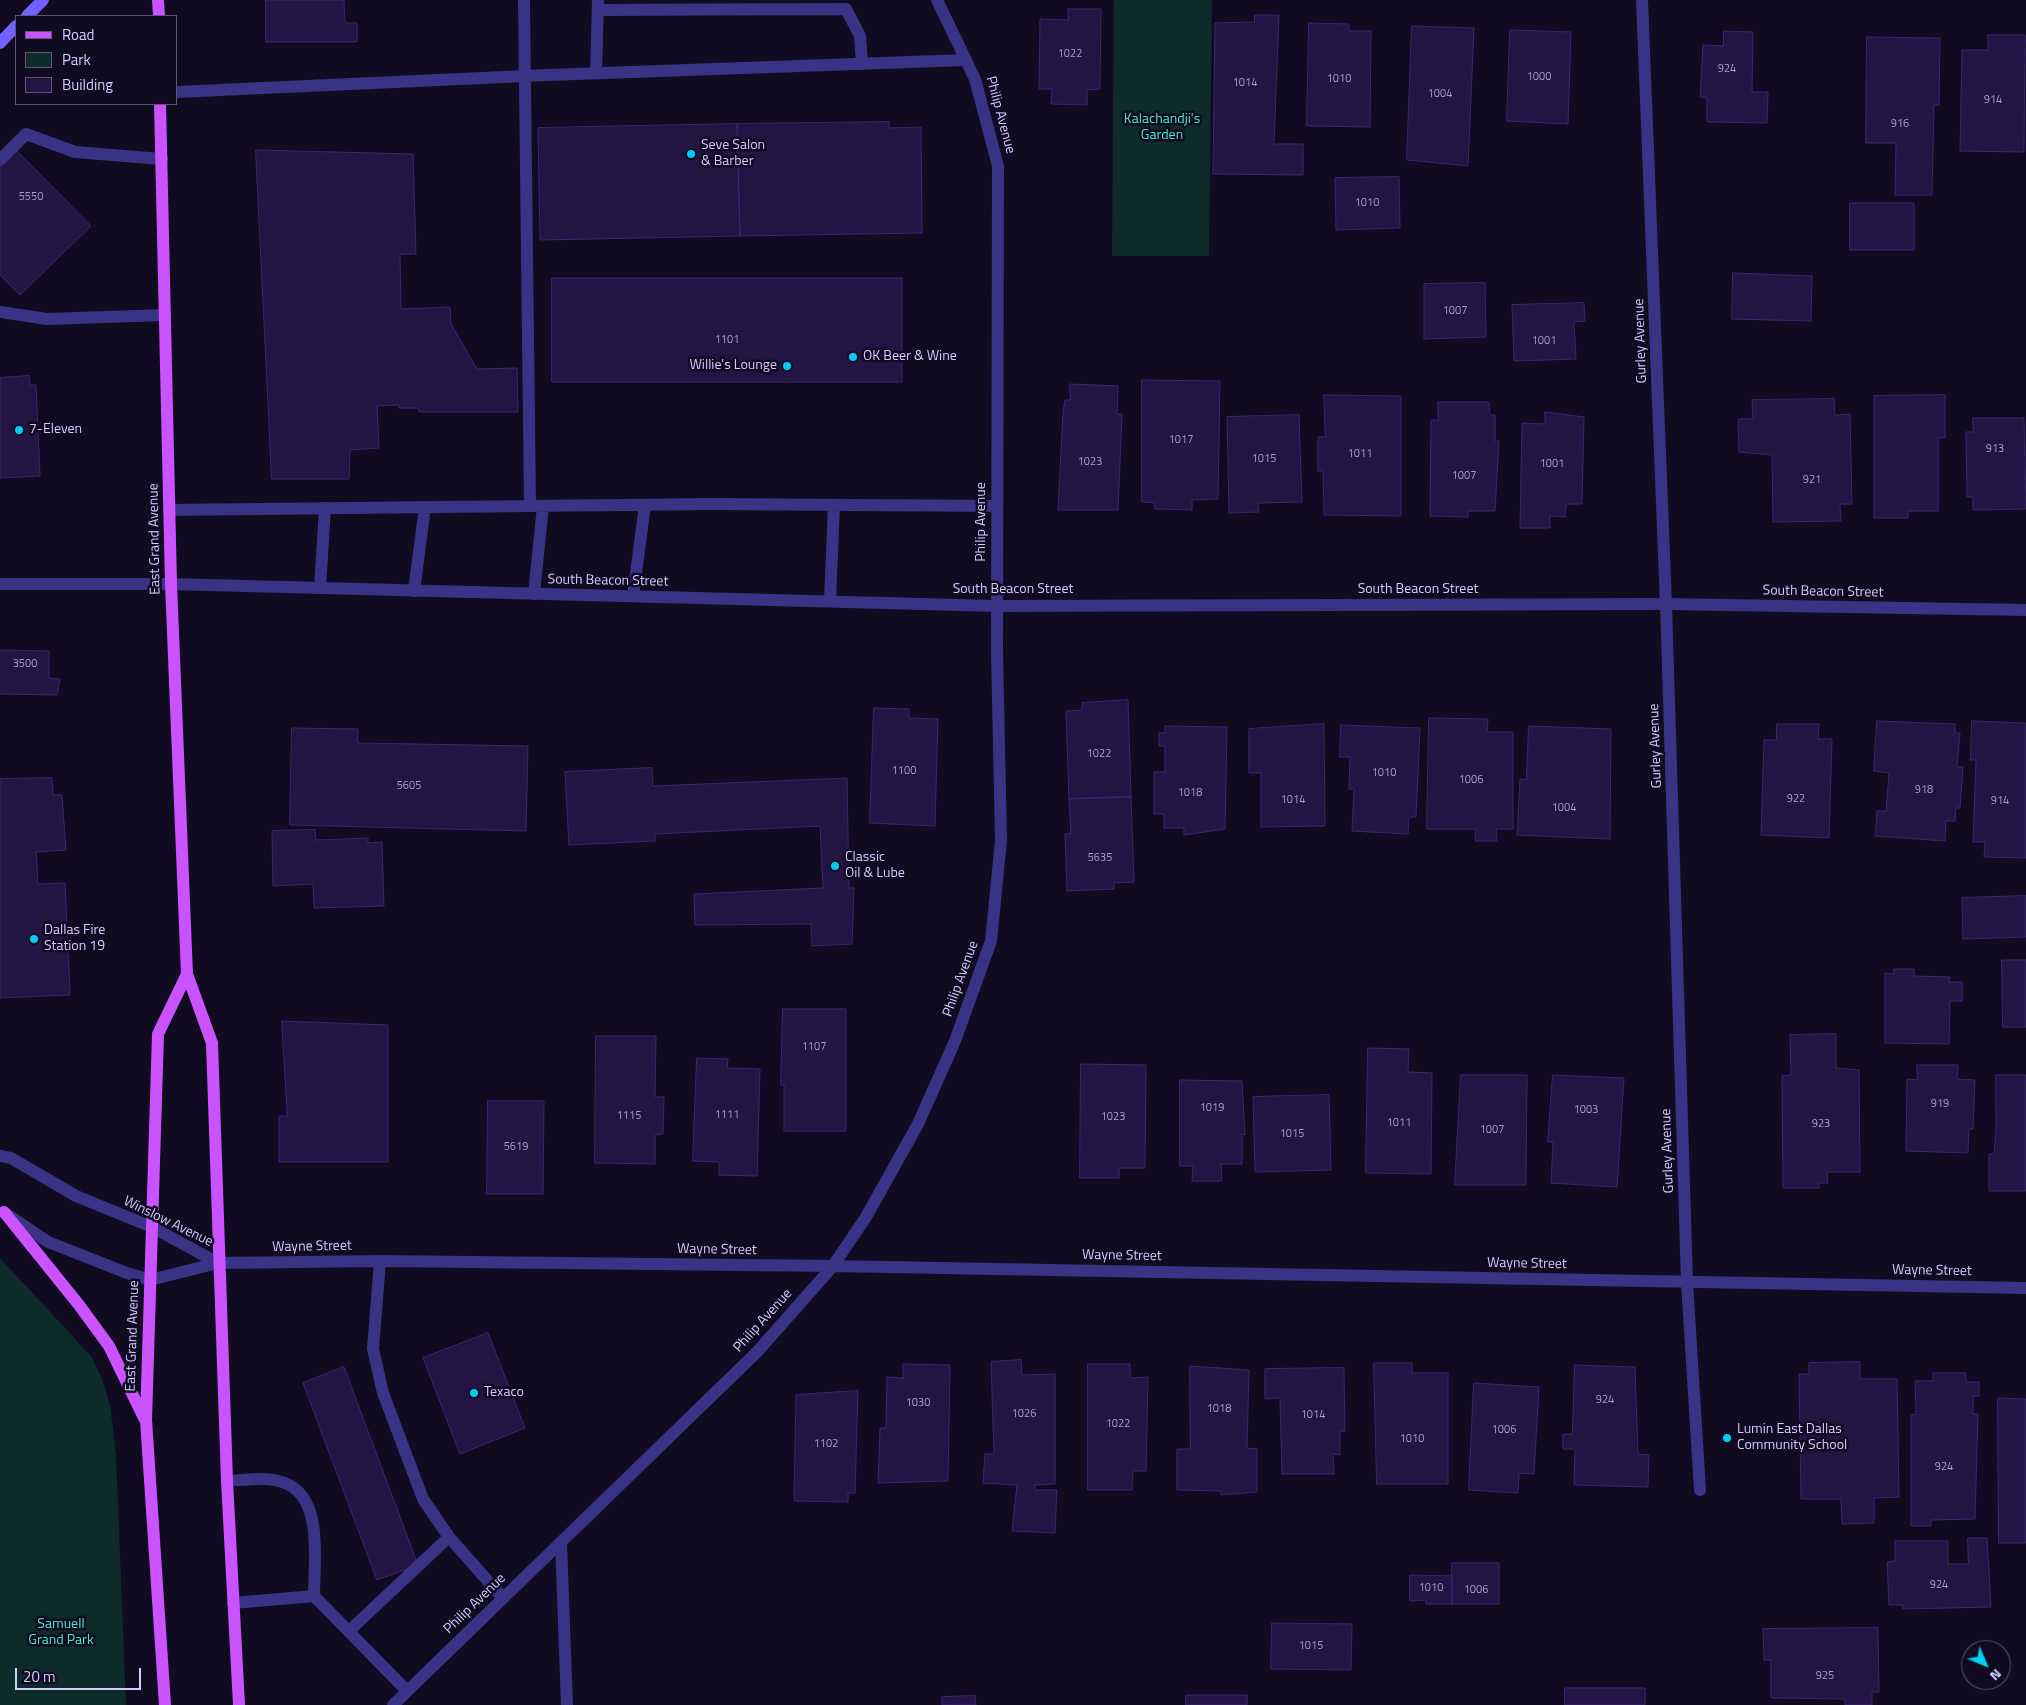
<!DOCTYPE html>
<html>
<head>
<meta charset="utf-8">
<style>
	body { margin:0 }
	#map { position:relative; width:2026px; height:1705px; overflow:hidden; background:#100b21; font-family:"Titillium Web",sans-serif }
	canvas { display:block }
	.legend { position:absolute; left:15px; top:15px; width:162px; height:90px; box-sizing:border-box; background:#100b21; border:1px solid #5f587a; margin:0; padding:6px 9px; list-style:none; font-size:15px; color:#d5cbff }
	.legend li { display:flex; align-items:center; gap:10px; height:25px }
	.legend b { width:25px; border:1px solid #5f587a }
	.north { position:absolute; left:1961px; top:1640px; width:50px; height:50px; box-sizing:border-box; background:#100b21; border:1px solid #5f587a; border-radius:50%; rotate:135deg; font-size:14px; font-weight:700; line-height:20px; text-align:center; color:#d5cbff }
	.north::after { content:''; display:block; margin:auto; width:18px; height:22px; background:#00cef6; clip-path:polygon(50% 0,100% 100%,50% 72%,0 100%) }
	.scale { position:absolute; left:15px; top:1668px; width:126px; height:22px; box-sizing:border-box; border:2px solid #d5cbff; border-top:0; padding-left:6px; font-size:15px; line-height:18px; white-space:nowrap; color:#d5cbff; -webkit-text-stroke:4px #100b21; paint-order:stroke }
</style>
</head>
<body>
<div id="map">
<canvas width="2026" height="1705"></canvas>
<ul class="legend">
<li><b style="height:6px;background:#ca52ff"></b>Road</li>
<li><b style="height:14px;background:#0e2b2c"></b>Park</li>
<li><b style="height:14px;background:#221544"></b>Building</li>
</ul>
<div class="north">N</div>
<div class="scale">20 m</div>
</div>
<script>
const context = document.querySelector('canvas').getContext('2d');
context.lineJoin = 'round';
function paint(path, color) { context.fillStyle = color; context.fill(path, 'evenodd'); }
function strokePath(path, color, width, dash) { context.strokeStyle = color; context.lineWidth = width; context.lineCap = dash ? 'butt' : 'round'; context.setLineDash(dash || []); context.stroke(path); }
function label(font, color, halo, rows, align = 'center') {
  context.font = font + ' "Titillium Web",sans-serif'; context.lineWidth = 5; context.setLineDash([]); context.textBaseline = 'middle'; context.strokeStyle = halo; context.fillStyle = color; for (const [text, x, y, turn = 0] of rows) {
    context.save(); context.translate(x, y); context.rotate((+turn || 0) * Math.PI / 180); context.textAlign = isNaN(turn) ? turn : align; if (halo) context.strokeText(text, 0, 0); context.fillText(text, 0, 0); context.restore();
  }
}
paint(new Path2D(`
	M1114 0H1212L1209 256H1112Z
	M0 1258 91 1356 102 1379 110 1405 116 1455 126 1705H0Z`), '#0e2b2c');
const building = new Path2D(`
	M266 0H344L345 23H357V42H266Z
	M1068 9H1101L1100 89 1087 90V105L1051 104 1052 89H1039L1040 19 1068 20Z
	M1255 15H1279L1274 144H1303V175L1213 174 1215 23 1254 22Z
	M1309 23 1349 24V31H1371L1370 127 1307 126Z
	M1412 26 1474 28 1468 166 1407 160Z
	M1510 30 1571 32 1568 124 1507 121Z
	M1724 31 1753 32 1752 92H1768L1767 123 1707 122V98L1700 97 1703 45 1723 46Z
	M1988 35H2025L2024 152 1960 151 1962 50H1988Z
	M1867 37 1940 38 1939 105H1934L1932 195H1895L1896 143H1866Z
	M889 122V128L921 127 922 233 740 236 737 124Z
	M737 124 740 236 540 240 538 128Z
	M256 150 413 154 416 254H400L401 309 450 307 451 324 477 369 517 368 518 412H419L418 408H399V405L377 406 379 448 350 450 349 479H272Z
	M17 151 91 226 20 295 0 275V167Z
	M1399 177 1400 228 1336 230 1335 178Z
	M1850 203H1914V250H1850Z
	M1733 273 1812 276 1811 321 1732 319Z
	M552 278H902V382H552Z
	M1485 283 1486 337 1424 339V284Z
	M1584 303 1585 321 1574 322 1576 359 1514 361 1512 305Z
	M29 376 30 385H36L40 476 0 478V378Z
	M1142 380 1220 381 1218 499 1192 500V510L1155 509V503L1142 502Z
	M1070 384 1118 386 1117 414H1122L1118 510H1058L1063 412 1065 400H1070Z
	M1324 395 1401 396V516L1324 515 1323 471H1318V437H1325Z
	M1945 395V438H1938V511H1908V518H1874V396Z
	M1834 399 1835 415 1850 414 1852 504H1840L1841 521 1773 522 1772 455 1739 452 1738 419H1753L1752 400Z
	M1438 402H1489L1490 415H1495V441H1499L1495 511H1468V517L1430 516 1431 420H1438Z
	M1545 412 1584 417 1582 504H1566L1565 517 1550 516V528H1520L1522 423 1545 424Z
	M1299 415 1302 502 1258 503 1259 512 1229 513 1227 417Z
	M1973 418H2024L2026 509 1973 510V497H1967L1966 432H1973Z
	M0 650 49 651V678L60 679 57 695 0 694Z
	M1128 700 1131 797 1069 799 1066 711 1082 710V703Z
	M874 708 909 709V718L938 719 935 826 870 823Z
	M1429 718 1488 719 1487 732H1513V829H1496L1497 841H1475L1476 829H1427Z
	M1877 721 1955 724V733H1960L1957 767H1963L1960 808H1956L1955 821H1946L1945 841 1875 836 1877 811H1886L1889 773 1874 771Z
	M1972 721 2026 723V858L1984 857 1985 842H1973L1976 760H1971Z
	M1324 724 1325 826 1261 827V773H1249V729Z
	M1777 724H1819L1818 739H1832L1829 838 1761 835 1764 740H1776Z
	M1341 725 1420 728 1416 817H1409L1408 834 1352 831 1354 789H1349L1350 757H1340Z
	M1165 726 1227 727 1225 829 1184 835V828H1164V814H1154V772H1165V746H1159V733H1165Z
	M1529 726 1611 729 1610 839 1517 835 1520 779 1526 780Z
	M292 728 358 729V743L528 746 526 831 290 825Z
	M652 768 653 786 847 778 849 888H854L852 944 812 946 811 924 695 925 694 894 823 888 820 826 655 834V841L569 845 565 772Z
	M52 778 53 795H62L66 850 36 852 38 884 65 883 70 995 0 998V779Z
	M1131 797 1134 882 1114 883V889L1067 891 1065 834 1071 833 1069 799Z
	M315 830 316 840 368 838V843L382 842 384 906 314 908 313 884 273 886 272 831Z
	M2026 896V937L1963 939 1962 898Z
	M2002 960H2026V1027H2003Z
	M1894 969H1914V976L1950 977 1949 982H1962V1001H1950L1949 1044 1885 1043V973L1894 974Z
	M783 1009H846V1131H784V1085H781Z
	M282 1021 388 1025V1162H279V1116H287Z
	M1836 1034V1068L1859 1070 1860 1172H1827L1828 1183H1819V1188H1783L1782 1076 1791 1075 1790 1035Z
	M596 1036H656L655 1097H664L663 1134 655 1135V1164L595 1163Z
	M1368 1048 1409 1049 1408 1072 1432 1073 1431 1174 1366 1173Z
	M697 1058 728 1059 727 1068 760 1069 757 1176 719 1175V1162L693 1161Z
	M1081 1064 1146 1065 1145 1168H1119V1178H1080Z
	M1917 1065H1958L1957 1079 1975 1080 1973 1129H1969L1968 1153 1906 1151 1907 1079 1917 1080Z
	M1461 1075H1527L1526 1185H1455Z
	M1553 1075 1624 1078 1617 1187 1551 1183 1553 1142H1548Z
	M1996 1075H2026V1191H1989V1154H1994L1996 1129Z
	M1180 1080 1242 1081 1245 1135 1242 1134V1164H1221L1222 1181H1192L1193 1166H1180Z
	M1329 1095 1331 1170 1255 1172 1253 1097Z
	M488 1101H544L543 1194H487Z
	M488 1333 525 1428 460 1454 423 1358Z
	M1021 1360 1022 1375 1055 1374V1484L1035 1485V1490H1057L1055 1533 1012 1531 1017 1485 983 1483 985 1454H994L991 1362Z
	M1860 1362V1379H1897L1899 1497 1874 1498V1523L1842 1524 1841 1499H1801L1799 1374H1809V1363Z
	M1374 1363H1412V1373H1448V1484H1377Z
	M903 1364 950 1365 948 1481 878 1483 880 1428H886L887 1377 903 1378Z
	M1088 1364H1130V1378L1148 1377 1146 1471H1133L1132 1490H1088Z
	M1575 1365 1635 1367 1638 1454 1649 1455 1648 1487 1574 1485 1575 1449H1563V1434H1572Z
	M1190 1366 1249 1370 1247 1448 1257 1449V1492L1221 1495V1491L1177 1490V1449H1190Z
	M344 1367 418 1565 377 1580 303 1383Z
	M1344 1368 1345 1431H1340V1455L1333 1454 1334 1474H1282L1280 1398 1265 1399V1369Z
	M1933 1373H1966V1382H1979V1396H1973V1414H1978L1975 1519 1931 1520V1526H1911V1415L1916 1414 1915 1381H1933Z
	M1474 1383 1539 1387 1534 1474 1519 1473 1518 1493 1469 1490Z
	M858 1391 855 1493H848V1502L794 1501 796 1395Z
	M1998 1398 2026 1399V1543H1999Z
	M1968 1538H1987L1991 1607 1903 1609V1605H1889L1887 1562 1895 1561V1541H1948V1564H1968Z
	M1452 1563H1499V1604H1452Z
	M1410 1575 1452 1576V1604H1426V1600L1410 1601Z
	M1272 1623 1352 1624 1351 1670 1271 1669Z
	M1878 1628 1879 1692H1872V1705H1845V1699L1771 1698V1660H1764L1763 1629Z
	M1565 1688H1645V1705H1565Z
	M1186 1695H1247V1705H1186Z
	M975 1696 976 1705H942V1697Z`);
paint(building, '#221544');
strokePath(building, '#3a2572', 1);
strokePath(new Path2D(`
	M524 0 530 506
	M598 10 846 9 860 36 862 64
	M596 73 598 0
	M176 92 548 75 966 60
	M0 160 26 134 75 152 162 159
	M0 312 47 319 165 315
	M169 510 711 504 997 506
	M320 588 325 508
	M414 591 425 507
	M534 594 543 506
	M633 596 645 505
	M830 601 834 505
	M380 1261 373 1349 383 1393 423 1499 449 1537 503 1598
	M227 1481C246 1480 268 1476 285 1483 324 1498 314 1562 314 1596L233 1603
	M561 1543 567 1705
	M314 1596 407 1691
	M349 1631 449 1537`), '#3a3285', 12);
strokePath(new Path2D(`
	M1642 0 1666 604 1687 1282 1700 1490
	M218 1263 380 1261 833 1266 2026 1288
	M150 1280 218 1263 152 1227
	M393 1705 757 1352 833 1266 866 1217 918 1124 955 1041 991 941 1001 840 997 650 998 166 975 79 937 0`), '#3a3285', 12);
strokePath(new Path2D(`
	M0 584H171L997 606 1666 604 2026 610
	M0 1156 11 1158 76 1196 152 1227
	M8 1215 48 1242 127 1273 150 1280`), '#3a3285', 12);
strokePath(new Path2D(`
	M27 16 43 0
	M0 43 16 26`), '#7162ff', 12);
strokePath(new Path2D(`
	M158 0 159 16
	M160 104 171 584 187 974 212 1043 227 1481 239 1705
	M4 1212 79 1305 109 1346 144 1418
	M165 1705 146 1420 158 1034 187 974`), '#ca52ff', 12);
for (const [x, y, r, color] of [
	[691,154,5,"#00cef6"],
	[853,357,5,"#00cef6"],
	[787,366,5,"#00cef6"],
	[19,430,5,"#00cef6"],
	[835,866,5,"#00cef6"],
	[34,939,5,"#00cef6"],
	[474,1393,5,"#00cef6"],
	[1727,1438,5,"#00cef6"]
]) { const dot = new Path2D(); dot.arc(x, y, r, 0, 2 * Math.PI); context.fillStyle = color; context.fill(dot); strokePath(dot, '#100b21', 2); }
label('11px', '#a89ed0', null, [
	["1022",1070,54],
	["924",1727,69],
	["1000",1539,77],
	["1010",1339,79],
	["1014",1245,83],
	["1004",1440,94],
	["914",1993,100],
	["916",1900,124],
	["5550",31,197],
	["1010",1367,203],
	["1007",1455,311],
	["1101",727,340],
	["1001",1544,341],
	["1017",1181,440],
	["913",1995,449],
	["1011",1360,454],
	["1015",1264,459],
	["1023",1090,462],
	["1001",1552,464],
	["1007",1464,476],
	["921",1812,480],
	["3500",25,664],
	["1022",1099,754],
	["1100",904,771],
	["1010",1384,773],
	["1006",1471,780],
	["5605",409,786],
	["918",1924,790],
	["1018",1190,793],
	["922",1796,799],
	["1014",1293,800],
	["914",2000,801],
	["1004",1564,808],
	["5635",1100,858],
	["1107",814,1047],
	["919",1940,1104],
	["1019",1212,1108],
	["1003",1586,1110],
	["1111",727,1115],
	["1115",629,1116],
	["1023",1113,1117],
	["1011",1399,1123],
	["923",1821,1124],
	["1007",1492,1130],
	["1015",1292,1134],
	["5619",516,1147],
	["924",1605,1400],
	["1030",918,1403],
	["1018",1219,1409],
	["1026",1024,1414],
	["1014",1313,1415],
	["1022",1118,1424],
	["1006",1504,1430],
	["1010",1412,1439],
	["1102",826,1444],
	["924",1944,1467],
	["924",1939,1585],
	["1010",1431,1588],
	["1006",1476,1590],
	["1015",1311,1646],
	["925",1825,1676]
]);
label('14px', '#d5cbff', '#100b21', [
	["Philip Avenue",1000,115,75],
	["Gurley Avenue",1641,341,-92],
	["Philip Avenue",982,522,-90],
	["East Grand Avenue",155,539,-91],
	["South Beacon Street",608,581,1],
	["South Beacon Street",1013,590],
	["South Beacon Street",1418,590],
	["South Beacon Street",1823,592,1],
	["Gurley Avenue",1656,746,-92],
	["Philip Avenue",961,979,-70],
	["Gurley Avenue",1668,1151,-92],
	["Winslow Avenue",168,1222,26],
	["Wayne Street",312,1247,-1],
	["Wayne Street",717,1250,1],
	["Wayne Street",1122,1256,1],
	["Wayne Street",1527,1264,1],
	["Wayne Street",1932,1271,1],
	["Philip Avenue",763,1321,-48],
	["East Grand Avenue",133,1336,-88],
	["Philip Avenue",475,1604,-44]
]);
label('14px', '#4de9cc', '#100b21', [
	["Kalachandji's",1162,120],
	["Garden",1162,136],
	["Samuell",61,1625],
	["Grand Park",61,1641]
]);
label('14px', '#d5cbff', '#100b21', [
	["Seve Salon",701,146],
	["& Barber",701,162],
	["OK Beer & Wine",863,357],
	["Willie's Lounge",777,366,"right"],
	["7-Eleven",29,430],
	["Classic",845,858],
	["Oil & Lube",845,874],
	["Dallas Fire",44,931],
	["Station 19",44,947],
	["Texaco",484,1393],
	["Lumin East Dallas",1737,1430],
	["Community School",1737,1446]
], 'left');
</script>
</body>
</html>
